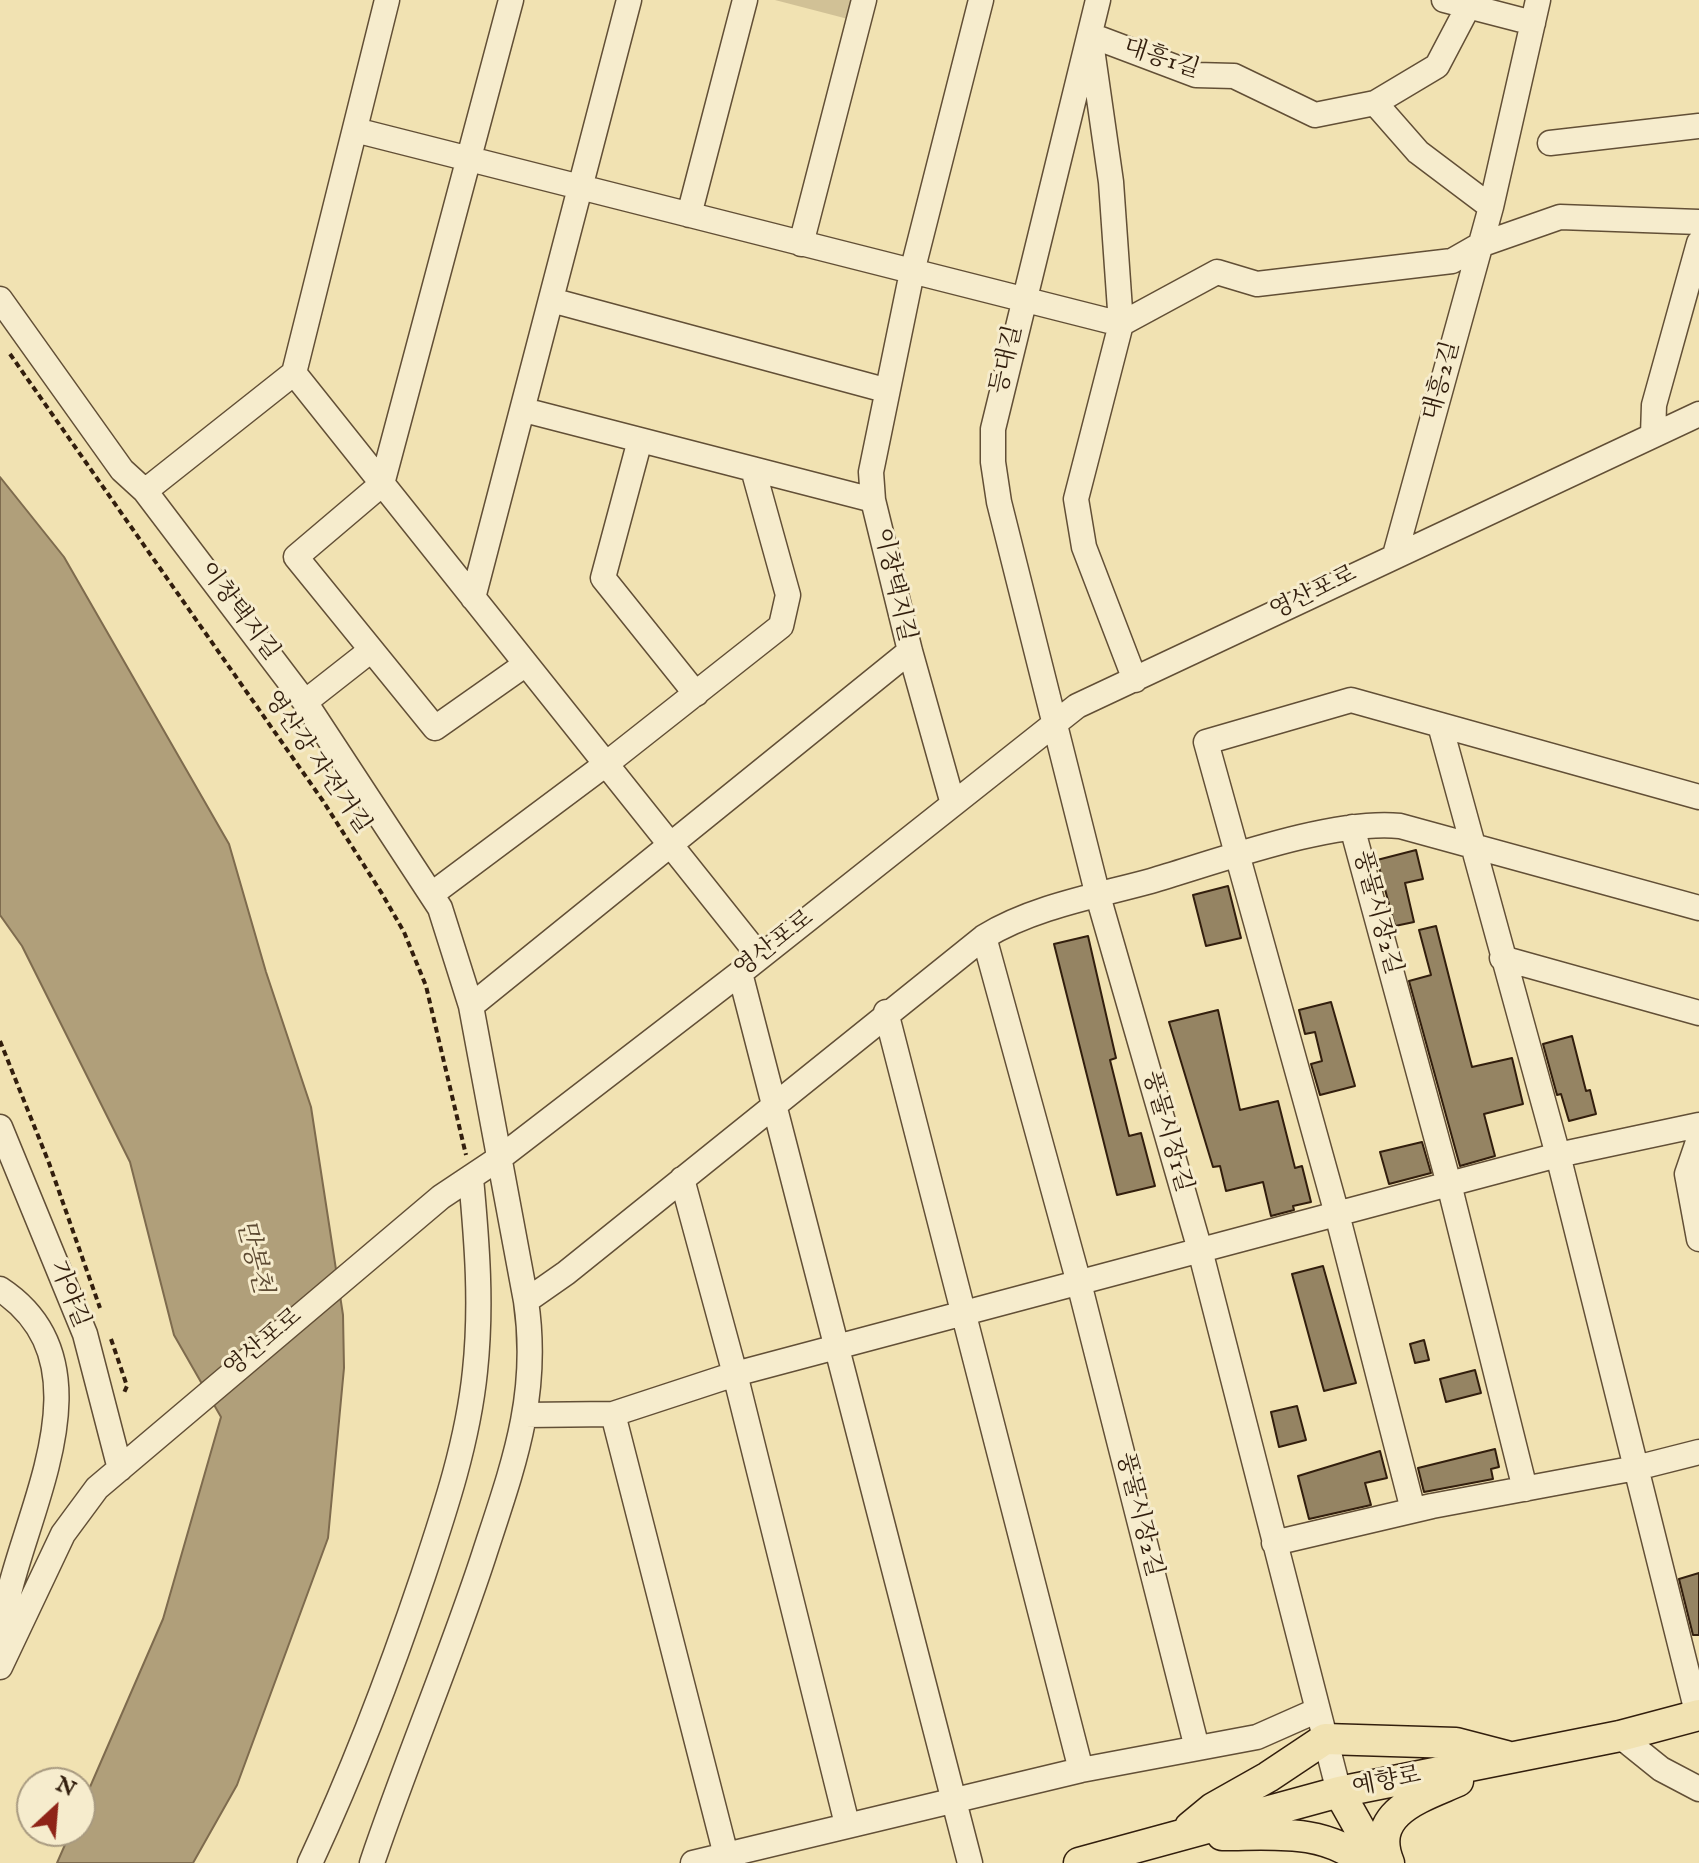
<!DOCTYPE html>
<html>
<head>
<meta charset="utf-8">
<style>
	body { margin:0 }
	#map { position:relative; width:1699px; height:1863px; overflow:hidden; background:#f1e2b2; font-family:"IM FELL English",serif }
	canvas { display:block }
	.north { position:absolute; left:16px; top:1767px; width:80px; height:80px; box-sizing:border-box; background:#f6eccd; border:2px solid #a89a80; border-radius:50%; rotate:26deg; font-size:22px; font-weight:700; line-height:32px; text-align:center; color:#321e0d }
	.north::after { content:''; display:block; margin:auto; width:28px; height:36px; background:#8f2418; clip-path:polygon(50% 0,100% 100%,50% 72%,0 100%) }
</style>
</head>
<body>
<div id="map">
<canvas width="1699" height="1863"></canvas>
<div class="north">N</div>
</div>
<script>
const context = document.querySelector('canvas').getContext('2d');
context.lineJoin = 'round';
function paint(path, color) { context.fillStyle = color; context.fill(path, 'evenodd'); }
function strokePath(path, color, width, dash) { context.strokeStyle = color; context.lineWidth = width; context.lineCap = dash ? 'butt' : 'round'; context.setLineDash(dash || []); context.stroke(path); }
function label(font, color, halo, rows, align = 'center') {
  context.font = font + ' "IM FELL English","Noto Serif KR",serif'; context.lineWidth = 6; context.setLineDash([]); context.textBaseline = 'middle'; context.strokeStyle = halo; context.fillStyle = color; for (const [text, x, y, turn = 0] of rows) {
    context.save(); context.translate(x, y); context.rotate((+turn || 0) * Math.PI / 180); context.textAlign = isNaN(turn) ? turn : align; if (halo) context.strokeText(text, 0, 0); context.fillText(text, 0, 0); context.restore();
  }
}
paint(new Path2D(`
	M775 0H853L848 19Z`), '#d1c196');
const water = new Path2D(`
	M0 477 64 557 229 844 266 972 311 1107 343 1315 344 1368 328 1538 237 1785 193 1863H57L71 1831H80V1810L163 1619 221 1417 174 1335 130 1162 22 946 0 915Z`);
paint(water, '#b09f7a');
strokePath(water, '#7e6b4e', 2);
const building = new Path2D(`
	M1416 850 1423 879 1405 883 1414 922 1395 926 1377 860Z
	M1228 886 1241 938 1206 946 1193 895Z
	M1436 926 1472 1067 1512 1058 1523 1104 1484 1114 1495 1156 1460 1166 1409 981 1431 975 1419 930Z
	M1088 936 1116 1058 1110 1060 1129 1136 1141 1133 1155 1186 1117 1195 1054 944Z
	M1331 1002 1355 1086 1320 1095 1311 1064 1322 1061 1315 1032 1305 1034 1299 1010Z
	M1218 1010 1240 1110 1278 1101 1295 1168 1302 1166 1311 1202 1293 1206 1294 1210 1271 1216 1263 1182 1226 1191 1220 1166 1213 1167 1169 1022Z
	M1572 1036 1586 1091 1590 1090 1596 1114 1569 1121 1561 1094 1557 1095 1543 1044Z
	M1422 1142 1431 1173 1389 1184 1380 1152Z
	M1323 1266 1356 1383 1324 1391 1292 1274Z
	M1424 1340 1429 1360 1415 1363 1410 1344Z
	M1475 1370 1481 1393 1446 1402 1440 1379Z
	M1297 1406 1306 1440 1279 1447 1271 1412Z
	M1495 1449 1499 1467 1491 1469 1493 1479 1424 1492 1418 1468Z
	M1380 1451 1387 1478 1365 1483 1371 1505 1309 1519 1298 1476Z
	M1699 1573V1635H1693L1679 1579Z`);
paint(building, '#958463');
strokePath(building, '#321e0d', 2);
const minor = new Path2D(`
	M387 0 294 373 145 491 305 702 440 908 471 1006 526 1301
	M511 0 382 484 296 557 435 728 526 664
	M1098 0 993 429V462L999 502 1098 896 1200 1250 1339 1792
	M1444 0 1533 23
	M1375 103 1418 152 1491 207
	M355 130 1121 324
	M1550 143 1699 126
	M689 215 745 0
	M801 244 864 0
	M0 299 122 470 145 491
	M551 300 885 390
	M1121 324 1217 272 1257 284 1452 261 1480 245 1560 217 1699 222
	M294 373 760 957
	M524 410 873 500
	M1653 435 1654 405 1699 243
	M640 440 603 578 696 694
	M1395 555 1491 207 1538 0
	M473 598 629 0
	M1135 680 1084 547 1076 499 1121 324 1111 182 1090 35 1196 75 1234 76 1315 115 1375 103 1437 66 1468 7
	M305 702 370 651
	M1440 725 1558 1155 1698 1716
	M953 804 910 651 873 500 871 472 912 272 981 0
	M1352 827 1449 1184 1525 1489
	M432 894 606 764 781 626 788 595 753 469
	M984 937 1079 1283 1197 1748
	M1502 958 1699 1013
	M740 973 970 1863
	M471 1006 910 651
	M886 1012 1081 1770
	M0 1127 85 1334 120 1469
	M1699 1139 1687 1174 1699 1239
	M682 1179 735 1374 847 1824
	M0 1289C108 1360 32 1498 9 1593 6 1609 5 1626 4 1642
	M613 1414 728 1863
	M525 1415 613 1414 735 1374 1449 1184 1558 1155 1699 1125
	M1413 1510 1337 1214 1206 742 1351 700 1699 797
	M1274 1543 1432 1506 1636 1468 1699 1452
	M0 1667 63 1534 97 1488 441 1197 501 1157 740 973 1077 706 1699 414
	M1620 1736 1661 1769 1699 1789
	M310 1863C354 1769 390 1674 423 1576 445 1510 468 1441 475 1371 482 1305 477 1243 471 1178
	M372 1863C407 1759 450 1659 484 1555 513 1466 540 1396 526 1301L566 1273 984 937C1033 907 1096 896 1151 881 1219 861 1333 819 1400 826L1699 908
	M693 1863 1081 1770 1257 1737 1318 1710`);
const major = new Path2D(`
	M1339 1792 1379 1863
	M1190 1827 1213 1808 1268 1777 1325 1739 1456 1743 1506 1756
	M1222 1835C1275 1835 1323 1828 1366 1863
	M1079 1863 1339 1792 1620 1736 1699 1715
	M1389 1863C1368 1812 1422 1797 1458 1781`);
strokePath(minor, '#624f36', 27);
strokePath(major, '#321e0d', 33);
strokePath(new Path2D(`
	M10 354 323 801 381 892 404 932 426 986 466 1155
	M0 1041 49 1163 100 1308
	M111 1339 127 1386 123 1395`), '#321e0d', 4, [6, 4]);
strokePath(minor, '#f6eccd', 24);
strokePath(major, '#f1e2b2', 30);
label('24px', '#321e0d', '#f6eccd', [
	["대흥1길",1161,60,18],
	["등대길",1008,360,-77],
	["대흥2길",1443,381,-75],
	["이창택지길",893,585,77],
	["영산포로",1314,594,-26],
	["이창택지길",238,612,53],
	["영산강 자전거길",316,763,55],
	["풍물시장2길",1376,913,75],
	["영산포로",775,945,-38],
	["풍물시장1길",1166,1132,74],
	["가야길",68,1295,68],
	["영산포로",264,1344,-40],
	["풍물시장2길",1138,1515,76],
	["예향로",1387,1783,-11]
]);
label('italic 26px', '#5e4b33', '#f6eccd', [
	["만봉천",252,1257,76]
]);
</script>
</body>
</html>
